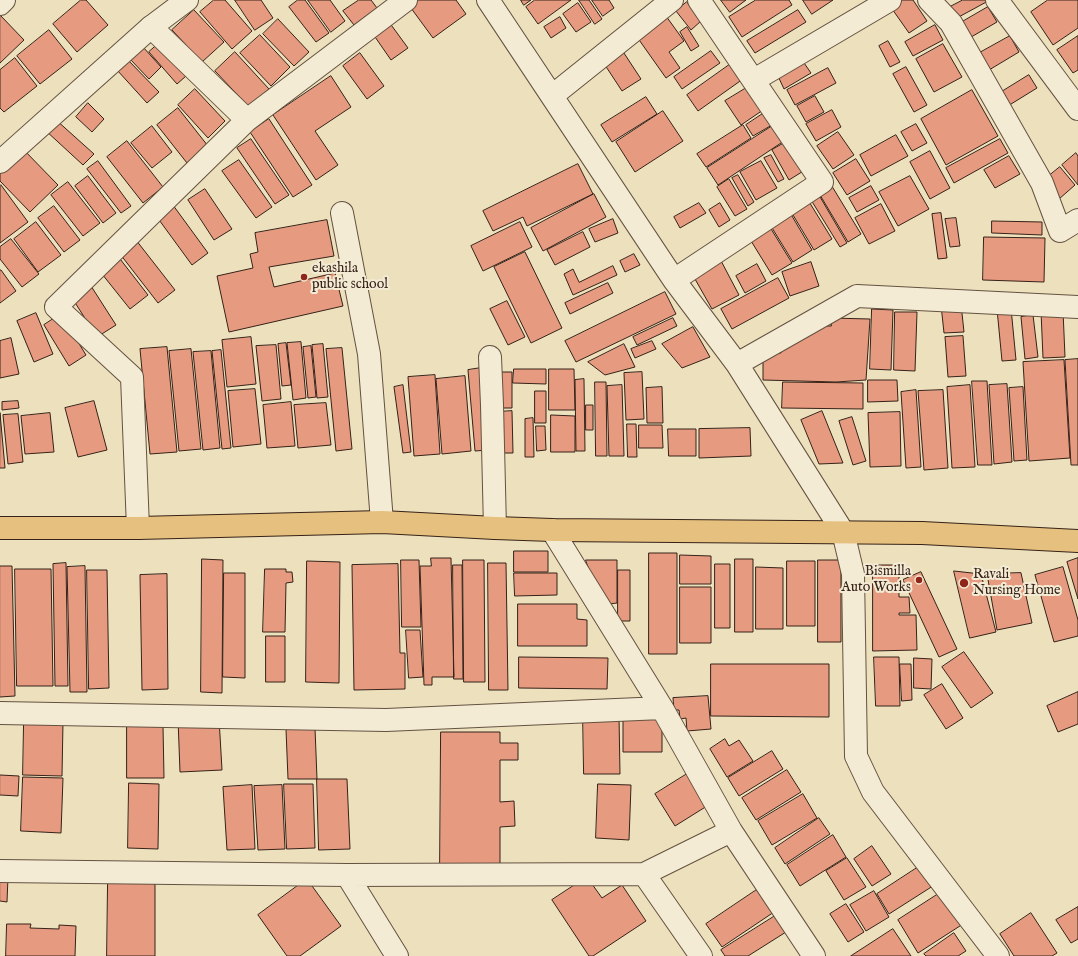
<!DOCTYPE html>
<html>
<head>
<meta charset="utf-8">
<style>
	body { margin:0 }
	canvas { display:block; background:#ede0bd }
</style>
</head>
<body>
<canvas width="1078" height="956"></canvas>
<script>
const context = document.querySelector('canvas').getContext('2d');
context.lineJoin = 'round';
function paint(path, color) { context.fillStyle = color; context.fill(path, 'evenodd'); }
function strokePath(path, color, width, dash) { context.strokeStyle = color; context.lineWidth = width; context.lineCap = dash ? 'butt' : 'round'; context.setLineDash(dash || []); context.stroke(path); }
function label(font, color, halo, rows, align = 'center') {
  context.font = font + ' "IM FELL English",serif'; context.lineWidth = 4; context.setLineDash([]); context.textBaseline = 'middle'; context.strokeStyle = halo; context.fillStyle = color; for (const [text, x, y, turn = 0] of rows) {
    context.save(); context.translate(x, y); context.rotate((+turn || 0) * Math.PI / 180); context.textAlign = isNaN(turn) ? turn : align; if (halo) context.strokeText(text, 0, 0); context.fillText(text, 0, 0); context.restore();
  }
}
const building = new Path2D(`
	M81 0H86L108 25 77 52 53 24Z
	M214 0H225L252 31 232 49 200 12Z
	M235 0H261L273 18 255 30Z
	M298 0H305L329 33 316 42 289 7Z
	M308 0H330L345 21 331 32Z
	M359 0H371L377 8 354 25 343 11Z
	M414 0H456L466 14 433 38 408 4Z
	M521 0H531L524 5Z
	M535 0H571L538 24 526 7Z
	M579 0H589L602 19 595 24Z
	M592 0H609L614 8 603 16Z
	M721 0H746L730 12Z
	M756 0H789L792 5 742 37 729 17Z
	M803 0H833L812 14Z
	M898 0H913L927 21 909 33 890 6Z
	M963 0H990L955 19 948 8Z
	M1048 0H1078V28L1053 45 1031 12Z
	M687 2 701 21 691 30 676 11Z
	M578 3 591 22 576 32 563 14Z
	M988 7 997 22 966 40 957 25Z
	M194 10 224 42 202 62 172 30Z
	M798 10 806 22 755 53 747 41Z
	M0 15 24 40 0 63Z
	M666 16 684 41 669 52 680 68 666 78 637 37Z
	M560 17 566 28 551 38 544 27Z
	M278 19 309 52 294 66 263 34Z
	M389 22 408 48 391 60 373 34Z
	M935 25 943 40 913 56 905 42Z
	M687 27 699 46 691 51 680 32Z
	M49 30 72 59 40 84 17 56Z
	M260 35 290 67 271 86 240 53Z
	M1010 36 1019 52 984 73 974 56Z
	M1078 36V70L1073 73 1057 50Z
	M888 41 900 62 890 67 879 46Z
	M943 44 962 77 934 92 916 59Z
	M157 45 186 76 177 84 149 52Z
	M143 47 161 67 149 79 130 59Z
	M620 47 641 79 622 91 601 59Z
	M711 51 720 63 682 89 674 77Z
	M235 52 269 89 249 107 215 71Z
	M360 53 384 86 367 99 343 66Z
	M15 58 37 86 4 112 0 108V70Z
	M128 60 159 92 147 103 117 70Z
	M802 60 811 73 784 89 777 74Z
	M732 63 743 79 698 111 687 95Z
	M906 67 927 105 914 112 893 74Z
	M828 68 836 83 795 105 787 90Z
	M1029 75 1037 88 1003 109 995 96Z
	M331 76 351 107 315 131 338 165 316 180 273 115Z
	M748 87 763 110 741 125 725 101Z
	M195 89 225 121 208 138 178 105Z
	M972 90 998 136 946 165 921 119Z
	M815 96 824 112 806 122 797 106Z
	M646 97 657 114 612 142 601 125Z
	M88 103 104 119 92 132 76 117Z
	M178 108 208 146 187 163 157 125Z
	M832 110 841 127 816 141 806 124Z
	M663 111 683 141 635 172 616 142Z
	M764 113 772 125 753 136 746 125Z
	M55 119 94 154 83 165 45 130Z
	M269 119 312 185 293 197 250 132Z
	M916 124 927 143 912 151 901 132Z
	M743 125 751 138 706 167 697 154Z
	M774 125 784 141 718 185 707 168Z
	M152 126 172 152 152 168 131 143Z
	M838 132 854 155 833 169 817 146Z
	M896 135 908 156 871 176 860 155Z
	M251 139 289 195 275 204 237 148Z
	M1000 139 1008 153 954 183 946 168Z
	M127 141 163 187 143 203 107 157Z
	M788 141 805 170 789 180 772 150Z
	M21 147 58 185 30 212 0 181V167Z
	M930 151 950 188 930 199 910 162Z
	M1076 153 1078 156V185L1062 165Z
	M771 155 784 179 778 182 764 158Z
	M1009 156 1020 174 995 188 984 170Z
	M856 159 870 181 847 195 833 173Z
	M239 160 272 207 256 218 222 171Z
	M98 161 131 206 121 213 87 169Z
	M761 161 777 188 756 200 740 172Z
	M578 164 593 194 527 226 523 217 493 231 483 211Z
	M1060 167 1075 185 1059 199 1044 180Z
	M738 175 754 202 748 206 732 178Z
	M88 176 116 213 103 223 75 186Z
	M910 176 929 209 898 226 879 192Z
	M729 179 747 209 735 216 717 187Z
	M68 182 100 223 83 236 51 195Z
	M830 183 861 234 848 242 817 190Z
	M1 185 28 222 0 243V186Z
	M871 186 879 200 857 212 849 198Z
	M205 189 232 229 214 240 188 200Z
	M816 190 847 243 840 247 808 195Z
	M594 194 606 217 543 251 531 228Z
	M808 200 832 239 814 250 790 210Z
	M170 201 208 253 192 265 154 213Z
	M699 203 706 213 680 228 674 217Z
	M720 203 730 220 719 227 709 210Z
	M881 204 895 231 869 244 855 218Z
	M54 206 80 240 64 252 38 218Z
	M789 211 812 250 793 262 769 223Z
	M941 213 947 258 938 259 932 214Z
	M956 218 960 246 950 247 945 219Z
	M613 219 618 233 595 242 589 229Z
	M327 220 334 256 269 267 274 287 335 273 343 306 229 332 217 276 253 268 250 254 258 252 255 233Z
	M992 221 1042 222V235L992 233Z
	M36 222 61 255 38 272 14 239Z
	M520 222 532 247 483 271 471 246Z
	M768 224 792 263 772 275 748 236Z
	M583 232 590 247 555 265 547 250Z
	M984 237 1045 238 1044 282 983 280Z
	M11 239 39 274 22 287 0 259V247Z
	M136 240 175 290 158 303 120 254Z
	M525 252 562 328 531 343 494 267Z
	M634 254 640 265 625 272 620 261Z
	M117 255 148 295 130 309 98 269Z
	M719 257 739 295 712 309 691 272Z
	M811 262 819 286 790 296 782 272Z
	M757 264 766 281 745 293 736 276Z
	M613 266 617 275 573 295 564 274 573 269 579 282Z
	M0 270H1L16 291 0 303Z
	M778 278 789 298 732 329 721 309Z
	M608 283 613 293 570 314 565 303Z
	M91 286 116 325 97 337 72 298Z
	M665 292 676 314 576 362 565 341Z
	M507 301 525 337 508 345 490 309Z
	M961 304 964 332 944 333 941 305Z
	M1011 308 1016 360 1002 361 997 309Z
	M872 309 893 310 891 370 870 369Z
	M1063 310 1065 357 1043 358 1041 311Z
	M895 312H917L915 371 894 370Z
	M36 313 53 354 34 362 17 321Z
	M61 314 86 355 69 366 44 325Z
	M1033 315 1038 357 1025 359 1021 317Z
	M673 318 677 326 637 345 633 337Z
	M831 318 870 319 866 380 836 382 763 380V352L781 353V341L814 326H831Z
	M693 327 710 357 682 368 662 344Z
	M963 336 966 376 948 377 945 337Z
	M251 337 256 384 227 387 222 340Z
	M11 338 19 374 0 378V341Z
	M652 341 656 349 635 358 631 349Z
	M301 342 306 398 293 400 287 343Z
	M286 343 291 385 282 386 278 344Z
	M323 344 328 397 317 398 312 345Z
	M624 344 635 367 605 375 588 362Z
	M276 345 281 399 262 401 256 346Z
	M311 346 316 397 308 398 303 347Z
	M167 347 177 452 150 454 140 349Z
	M342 348 352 449 336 451 326 349Z
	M191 349 201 449 179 451 169 351Z
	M221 350 231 448 222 449 212 351Z
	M211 351 220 448 203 450 193 352Z
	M1078 359V465H1071L1065 360Z
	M1064 360 1070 458 1029 461 1023 362Z
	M481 368 488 450 475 451 468 370Z
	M514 369H546V384L513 383Z
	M549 369H574L575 410H549Z
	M499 372H512V408H498Z
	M642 372 644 419 626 420 624 373Z
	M435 375 440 454 414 456 408 377Z
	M465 376 471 451 442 454 436 379Z
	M584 379 585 451H576L575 380Z
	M868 380H897L898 401 868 402Z
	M972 381H987L992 465H978Z
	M595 382H606L607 456H596Z
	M783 382 863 383V409L782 408Z
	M1007 384 1012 462 994 464 989 385Z
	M403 385 411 452 403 453 394 387Z
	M622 385 624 456H609L607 386Z
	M970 385 975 467 952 468 947 387Z
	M662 387 663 423H647L646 388Z
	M1023 387 1027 460 1014 461 1009 388Z
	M255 389 261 444 233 447 228 391Z
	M916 390 921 467 906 468 901 392Z
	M943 390 948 468 924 470 918 391Z
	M535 391H546V423H535Z
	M18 401 19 408 2 410V402Z
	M94 401 107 450 78 457 65 408Z
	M291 402 295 446 267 448 263 405Z
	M326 403 331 445 298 448 294 405Z
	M586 405H593V430H586Z
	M512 411 513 453H499L498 412Z
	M822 411 843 463 819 464 801 420Z
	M900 412 901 466 870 467 868 413Z
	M0 413 5 468H0Z
	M50 413 54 452 25 454 21 416Z
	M18 414 23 462 8 464 3 415Z
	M551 415 575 416V452H551Z
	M852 417 866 461 853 465 839 421Z
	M533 418 534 457H525V419Z
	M627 424H636L637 457H628Z
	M639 425H662L663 448H639Z
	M536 426H545L546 450 537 451Z
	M750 428 751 456 699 458V429Z
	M668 429H696V456H669Z
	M514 551H548V572H514Z
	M649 553H677V654H649Z
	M680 555 711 556V584H680Z
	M431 558H451L454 677H432V685H424L420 566H431Z
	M1078 558V599L1067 562Z
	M202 559 223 560 222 693 201 692Z
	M735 559H753V632H735Z
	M401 560H419L421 627H402Z
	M463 560H484L485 682H464Z
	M586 560H617V603L601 605Z
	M818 560H841V642H818Z
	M307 561 340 562 339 683 306 682Z
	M787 561H815V626H787Z
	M66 563 68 686H55L53 564Z
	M488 563H506L508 690H489Z
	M398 564 400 653H405V689L354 690 352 565Z
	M715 564H730V628H715Z
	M453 565H462L463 679H454Z
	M873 565H899V597H909L910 613H899V615H916L917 650 873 651Z
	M0 566H12L15 696 0 697Z
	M85 566 87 692H70L67 567Z
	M756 567 783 568V629H756Z
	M1063 567 1078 620V636L1054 642 1035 575Z
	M15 569H51L53 686H17Z
	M265 569H286V572H292L293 582 286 583 285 632H263Z
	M87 570H107L109 688 89 689Z
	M618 570H630V621H618Z
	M954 571 981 574 996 632 970 638Z
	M921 572 957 649 939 657 903 580Z
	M224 573H245V678L223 677Z
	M514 573H557V595L515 596Z
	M1021 573 1032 623 997 630 987 574Z
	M167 574 168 689 142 690 140 575Z
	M680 587H711V643H680Z
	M518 604H577V619L587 620V646H518Z
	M406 630H420L423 677 409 678Z
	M266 636H285V682H266Z
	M964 652 993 693 971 708 942 667Z
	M519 657 608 658 607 689 519 688Z
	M874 657H899L900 706H876Z
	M914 658 932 659 931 689 914 688Z
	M711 664H829V717L711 716Z
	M900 664H911L912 700 902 701Z
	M942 684 963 718 946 729 924 695Z
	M1078 692V724L1058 732 1047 706Z
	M708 696 711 729 687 731 686 718 680 719 679 710H674L673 698Z
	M662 711V752H623V712Z
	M583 716H619L620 774H584Z
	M219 718 222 770 180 772 178 719Z
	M24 722H63L62 776 23 775Z
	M127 725 163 726 164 778H127Z
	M315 728 317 779H288L286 729Z
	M441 732H500V743H518V760H500V802L514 801 515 826 500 827V868L440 867Z
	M725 739 729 746 739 740 753 761 727 777 710 749Z
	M772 751 783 769 739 796 728 778Z
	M787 770 801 792 756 820 742 798Z
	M687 774 707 806 675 826 655 794Z
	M0 775 19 776 18 796 0 795Z
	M23 777 63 778 61 833 21 831Z
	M317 779H347L350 849 319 850Z
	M129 783 159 784 158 849 128 848Z
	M284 784H313L315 848 287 849Z
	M598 784 631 785 629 840 596 838Z
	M252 785 255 849 227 850 223 787Z
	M282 785 285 849 258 850 254 786Z
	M803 794 817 818 772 845 758 821Z
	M819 818 830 834 785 864 775 848Z
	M833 835 846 857 800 886 787 865Z
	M872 846 891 874 872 886 854 859Z
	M847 858 866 887 844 900 826 871Z
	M923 864 936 884 889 914 877 894Z
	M0 877H8L7 902 0 901Z
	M587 877 602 898 622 885 646 921 593 956H589L552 900Z
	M307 879 341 926 300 956H287L258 915Z
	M108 881 155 882V956H107Z
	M761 887 777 910 722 947 706 924Z
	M874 891 889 917 866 931 850 905Z
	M943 891 963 924 918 953 898 920Z
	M846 904 864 932 848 942 830 914Z
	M1078 907V939L1071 943 1056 920Z
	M1031 913 1057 953 1052 956H1014L1000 934Z
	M775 916 786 932 748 956H725L721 950Z
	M7 924H31L30 928 59 929V925L76 926 75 956H6Z
	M893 929 911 956H851Z
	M954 933 966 951 958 956H926L924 954Z`);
paint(building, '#e69a80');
strokePath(building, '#362218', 1);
const minor = new Path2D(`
	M488 0 674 280 737 364 843 532 853 574 856 756 873 792 998 956
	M929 0 951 23 1042 183 1060 231 1078 220
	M997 0 1078 109
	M0 4 4 0
	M754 80 890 0
	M552 96 672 0
	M247 120 406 0
	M342 213 369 354 382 522
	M674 280 822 182 699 0
	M490 357 492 405 495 528
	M737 364 857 296 1078 307
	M138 528 132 377 56 307 247 120 151 27
	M552 530 662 708 731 831 814 956
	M0 713 386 720 662 708
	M0 871 347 875 644 874 731 831
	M644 874 701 956
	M347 875 397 956`);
const tertiary = new Path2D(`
	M0 162 151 27 187 0`);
const primary = new Path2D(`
	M0 528H138L382 522 495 528 552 530 922 533 1078 541`);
strokePath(minor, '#645241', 24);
strokePath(tertiary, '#645241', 24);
strokePath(primary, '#362218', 24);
strokePath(minor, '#f3ebd4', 22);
strokePath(tertiary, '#f3ebd4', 22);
strokePath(primary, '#e6c07e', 22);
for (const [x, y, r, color] of [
	[304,277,4,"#8f2418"],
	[919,580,4,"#8f2418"],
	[964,583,5,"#8f2418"]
]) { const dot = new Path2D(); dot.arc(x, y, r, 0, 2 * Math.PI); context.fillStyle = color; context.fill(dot); strokePath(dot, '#f3ebd4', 1.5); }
label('14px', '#362218', '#f3ebd4', [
	["ekashila",312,269],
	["public school",312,285],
	["Bismilla",911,572,"right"],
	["Auto Works",911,588,"right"],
	["Ravali",973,575],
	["Nursing Home",973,591]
], 'left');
</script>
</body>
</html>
